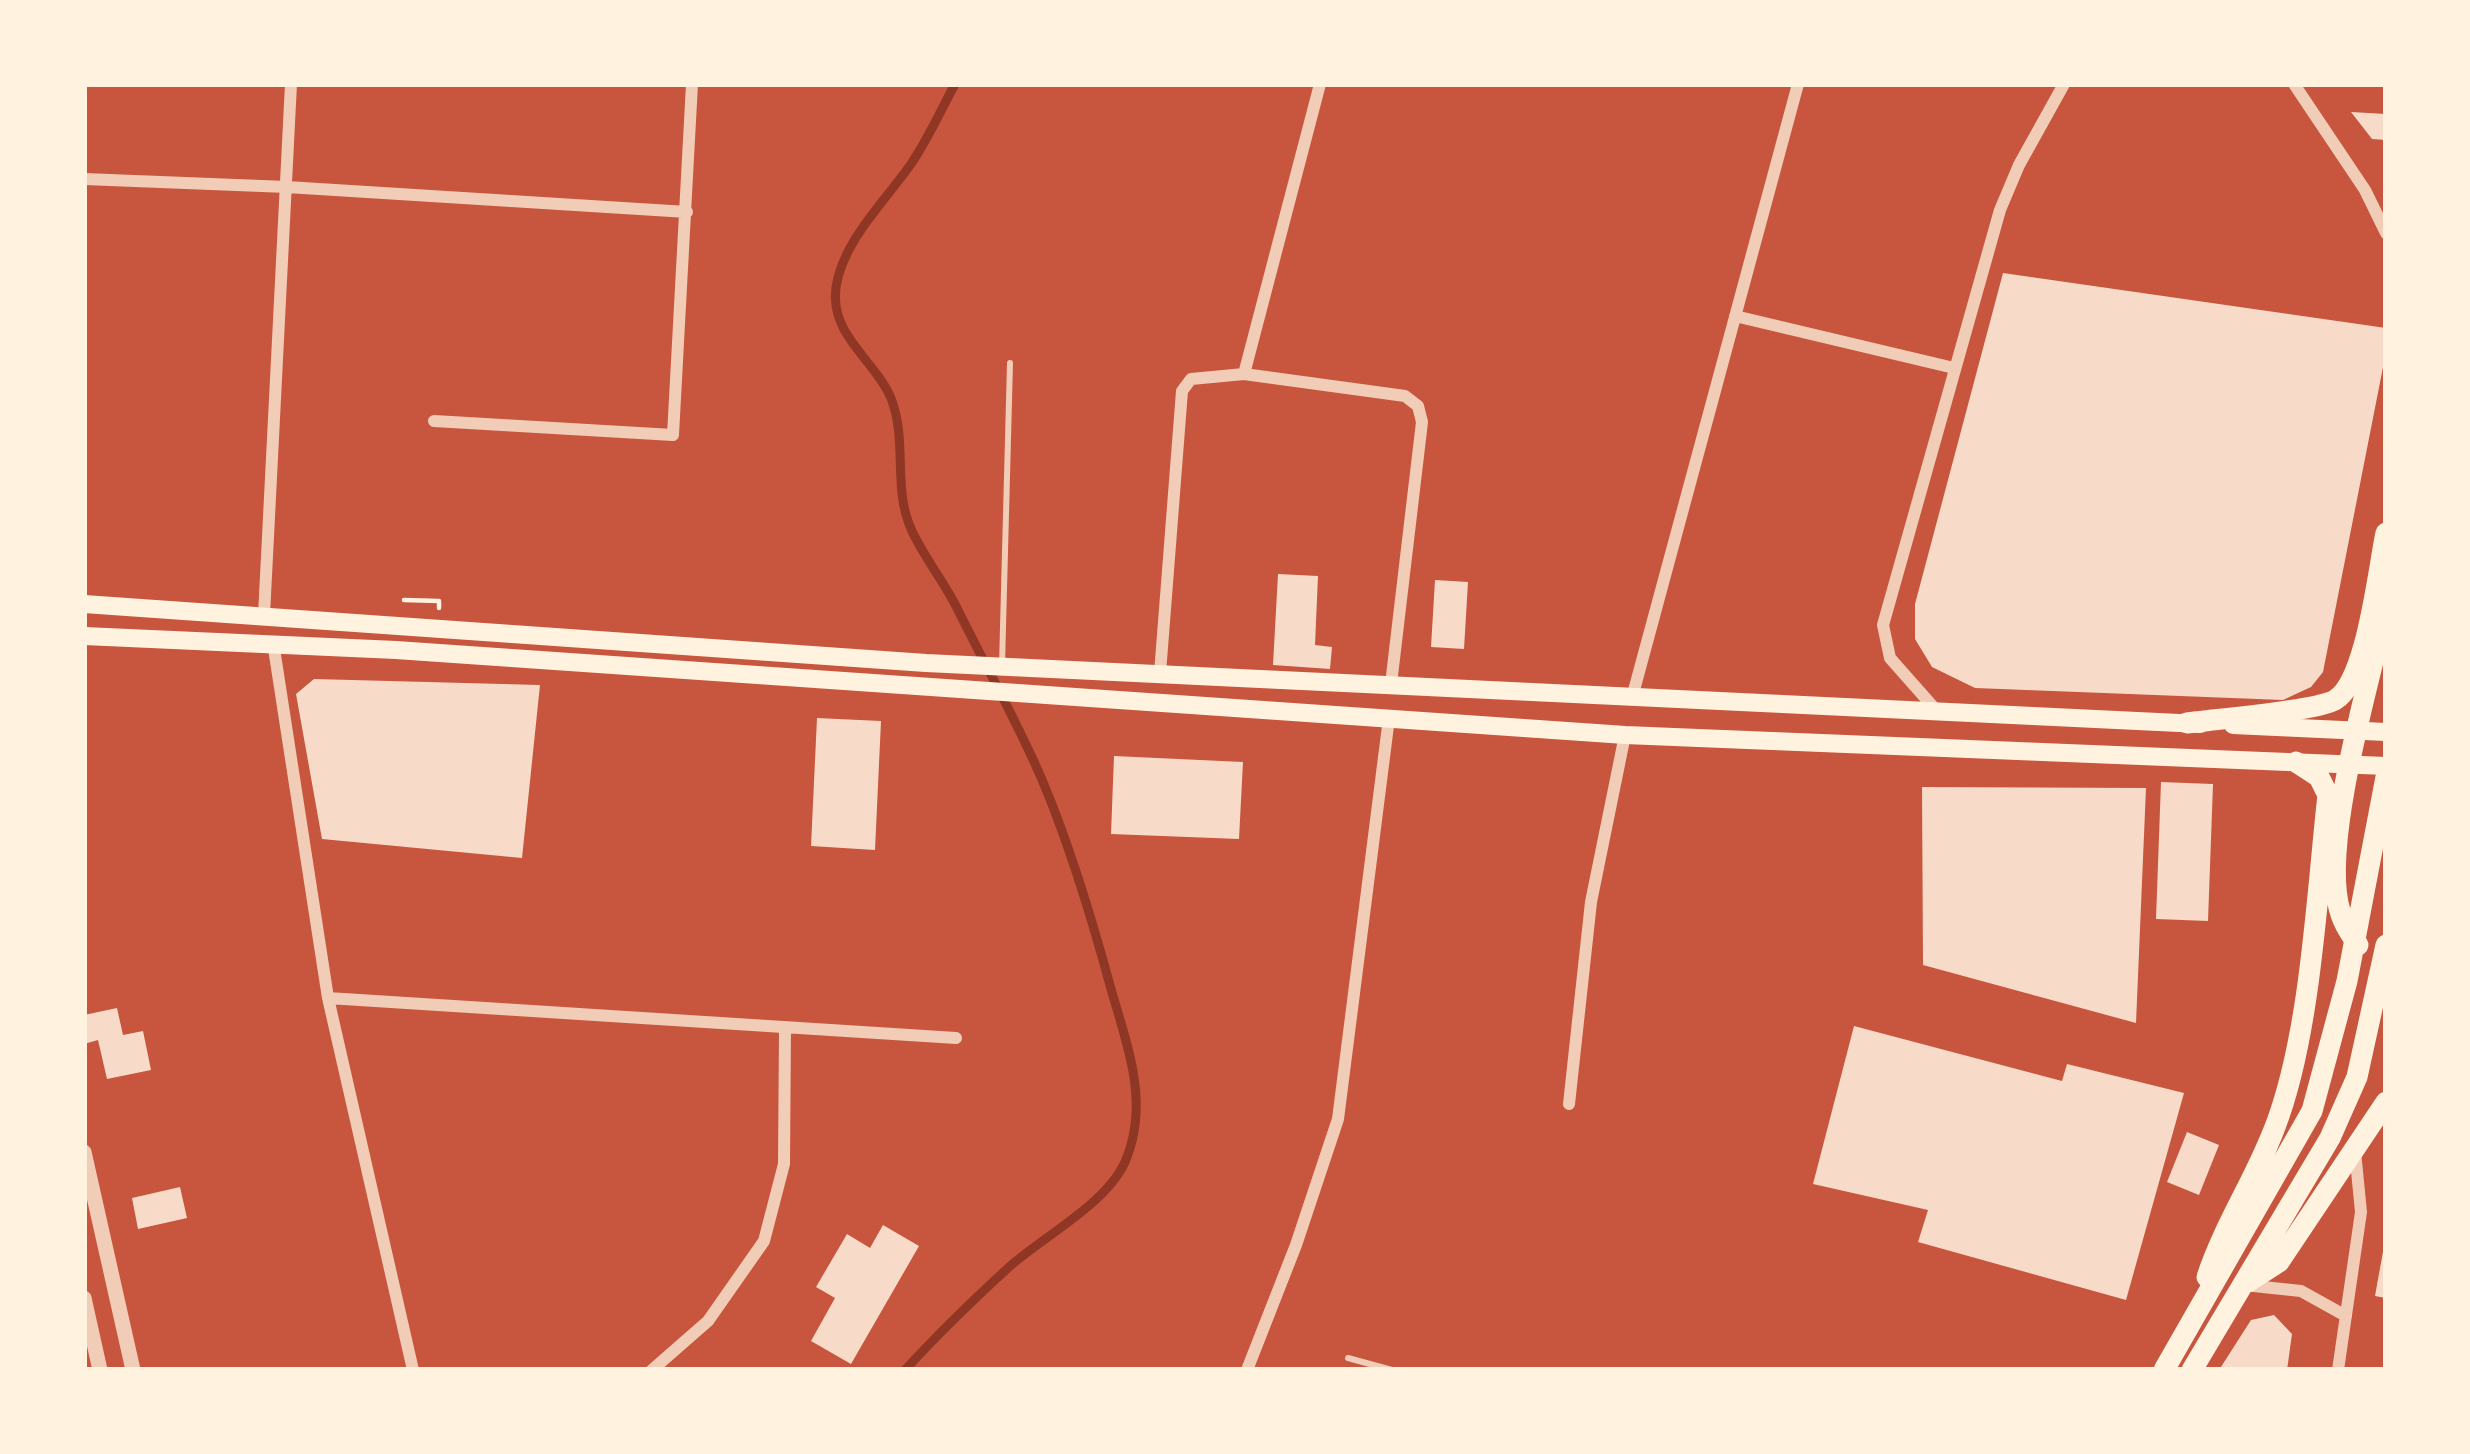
<!DOCTYPE html>
<html>
<head>
<meta charset="utf-8">
<style>
	body { margin:0 }
	#map { position:relative; width:2470px; height:1454px; overflow:hidden; background:#c8553d; font-family:Jost,sans-serif }
	canvas { display:block }
	.frame { position:absolute; inset:0; border:87px solid #fff3e0; pointer-events:none }
</style>
</head>
<body>
<div id="map">
<canvas width="2470" height="1454"></canvas>
<div class="frame"></div>
</div>
<script>
const context = document.querySelector('canvas').getContext('2d');
context.lineJoin = 'round';
function strokePath(path, color, width, dash) { context.strokeStyle = color; context.lineWidth = width; context.lineCap = dash ? 'butt' : 'round'; context.setLineDash(dash || []); context.stroke(path); }
function paint(path, color) { context.fillStyle = color; context.fill(path, 'evenodd'); }
strokePath(new Path2D(`
	M905 1370C938 1334 973 1300 1008 1268 1043 1236 1111 1202 1127 1157 1149 1100 1127 1045 1111 989 1092 919 1071 849 1043 782 1018 723 986 667 958 610 945 583 925 559 912 531 892 489 908 442 891 398 875 360 829 335 836 287 843 241 885 201 911 164 928 139 941 110 955 84`), '#8f3625', 9);
paint(new Path2D(`
	M2351 112 2386 114V140L2372 139Z
	M2003 273 2386 328V352L2323 672 2311 687 2283 700 1975 688 1932 667 1915 639V604Z
	M1278 574 1318 576 1315 645 1332 647 1330 669 1273 665Z
	M1435 580 1468 582 1464 649 1431 647Z
	M314 679 540 685 522 858 322 839 296 694Z
	M817 718 881 721 875 850 811 846Z
	M1114 756 1243 762 1239 839 1111 834Z
	M2161 782 2213 784 2208 921 2156 919Z
	M1922 787 2146 788 2136 1023 1923 965Z
	M117 1008 123 1035 143 1031 151 1070 107 1079 98 1040 84 1044V1015Z
	M1854 1026 2062 1081 2067 1064 2184 1093 2126 1300 1918 1242 1928 1210 1813 1184Z
	M2187 1132 2219 1145 2199 1195 2167 1182Z
	M180 1187 187 1218 138 1229 132 1198Z
	M883 1225 919 1246 851 1364 811 1341 835 1298 816 1287 847 1234 870 1248Z
	M2384 1246H2386V1298L2375 1296Z
	M2274 1315 2292 1334 2287 1370H2219L2251 1320Z`), '#f7dbc8');
strokePath(new Path2D(`
	M404 600 439 601V608`), '#fff3e0', 4.5);
strokePath(new Path2D(`
	M1002 665 1010 363
	M1348 1358 1392 1370`), '#f1ccb7', 6);
strokePath(new Path2D(`
	M2294 84 2365 190 2386 233
	M84 179 287 187 687 212
	M1735 316 1954 368
	M1244 374 1320 84
	M434 421 673 435 692 84
	M264 615 291 84
	M273 642 328 998 413 1370
	M1160 673 1182 391 1191 379 1244 374 1405 396 1418 406 1422 422 1391 684
	M1633 694 1798 84
	M1936 710 1890 658 1883 625 2000 210 2019 165 2064 84
	M328 998 956 1038
	M1569 1104 1591 902 1625 735
	M2244 1285 2301 1291 2346 1316
	M652 1370 708 1321 764 1241 784 1164 785 1027
	M1247 1370 1296 1245 1338 1119 1389 718
	M2338 1370 2361 1212 2355 1151`), '#f1ccb7', 12);
strokePath(new Path2D(`
	M84 1152 133 1370
	M84 1298 100 1370`), '#f1ccb7', 15);
strokePath(new Path2D(`
	M84 604 926 663 2200 724
	M84 636 396 650 1625 735 2386 766
	M2233 725 2386 732`), '#fff3e0', 18);
strokePath(new Path2D(`
	M2187 723C2216 719 2316 711 2335 700 2367 681 2378 570 2386 533
	M2358 945C2349 932 2341 920 2338 903 2324 834 2369 682 2386 609
	M2207 1277C2226 1220 2260 1172 2279 1116 2311 1024 2317 893 2328 795L2319 777 2296 762
	M2248 1282 2279 1262 2386 1102
	M2164 1370 2312 1111 2347 981 2386 777
	M2192 1370 2330 1138 2357 1077 2386 945`), '#fff3e0', 21);
</script>
</body>
</html>
